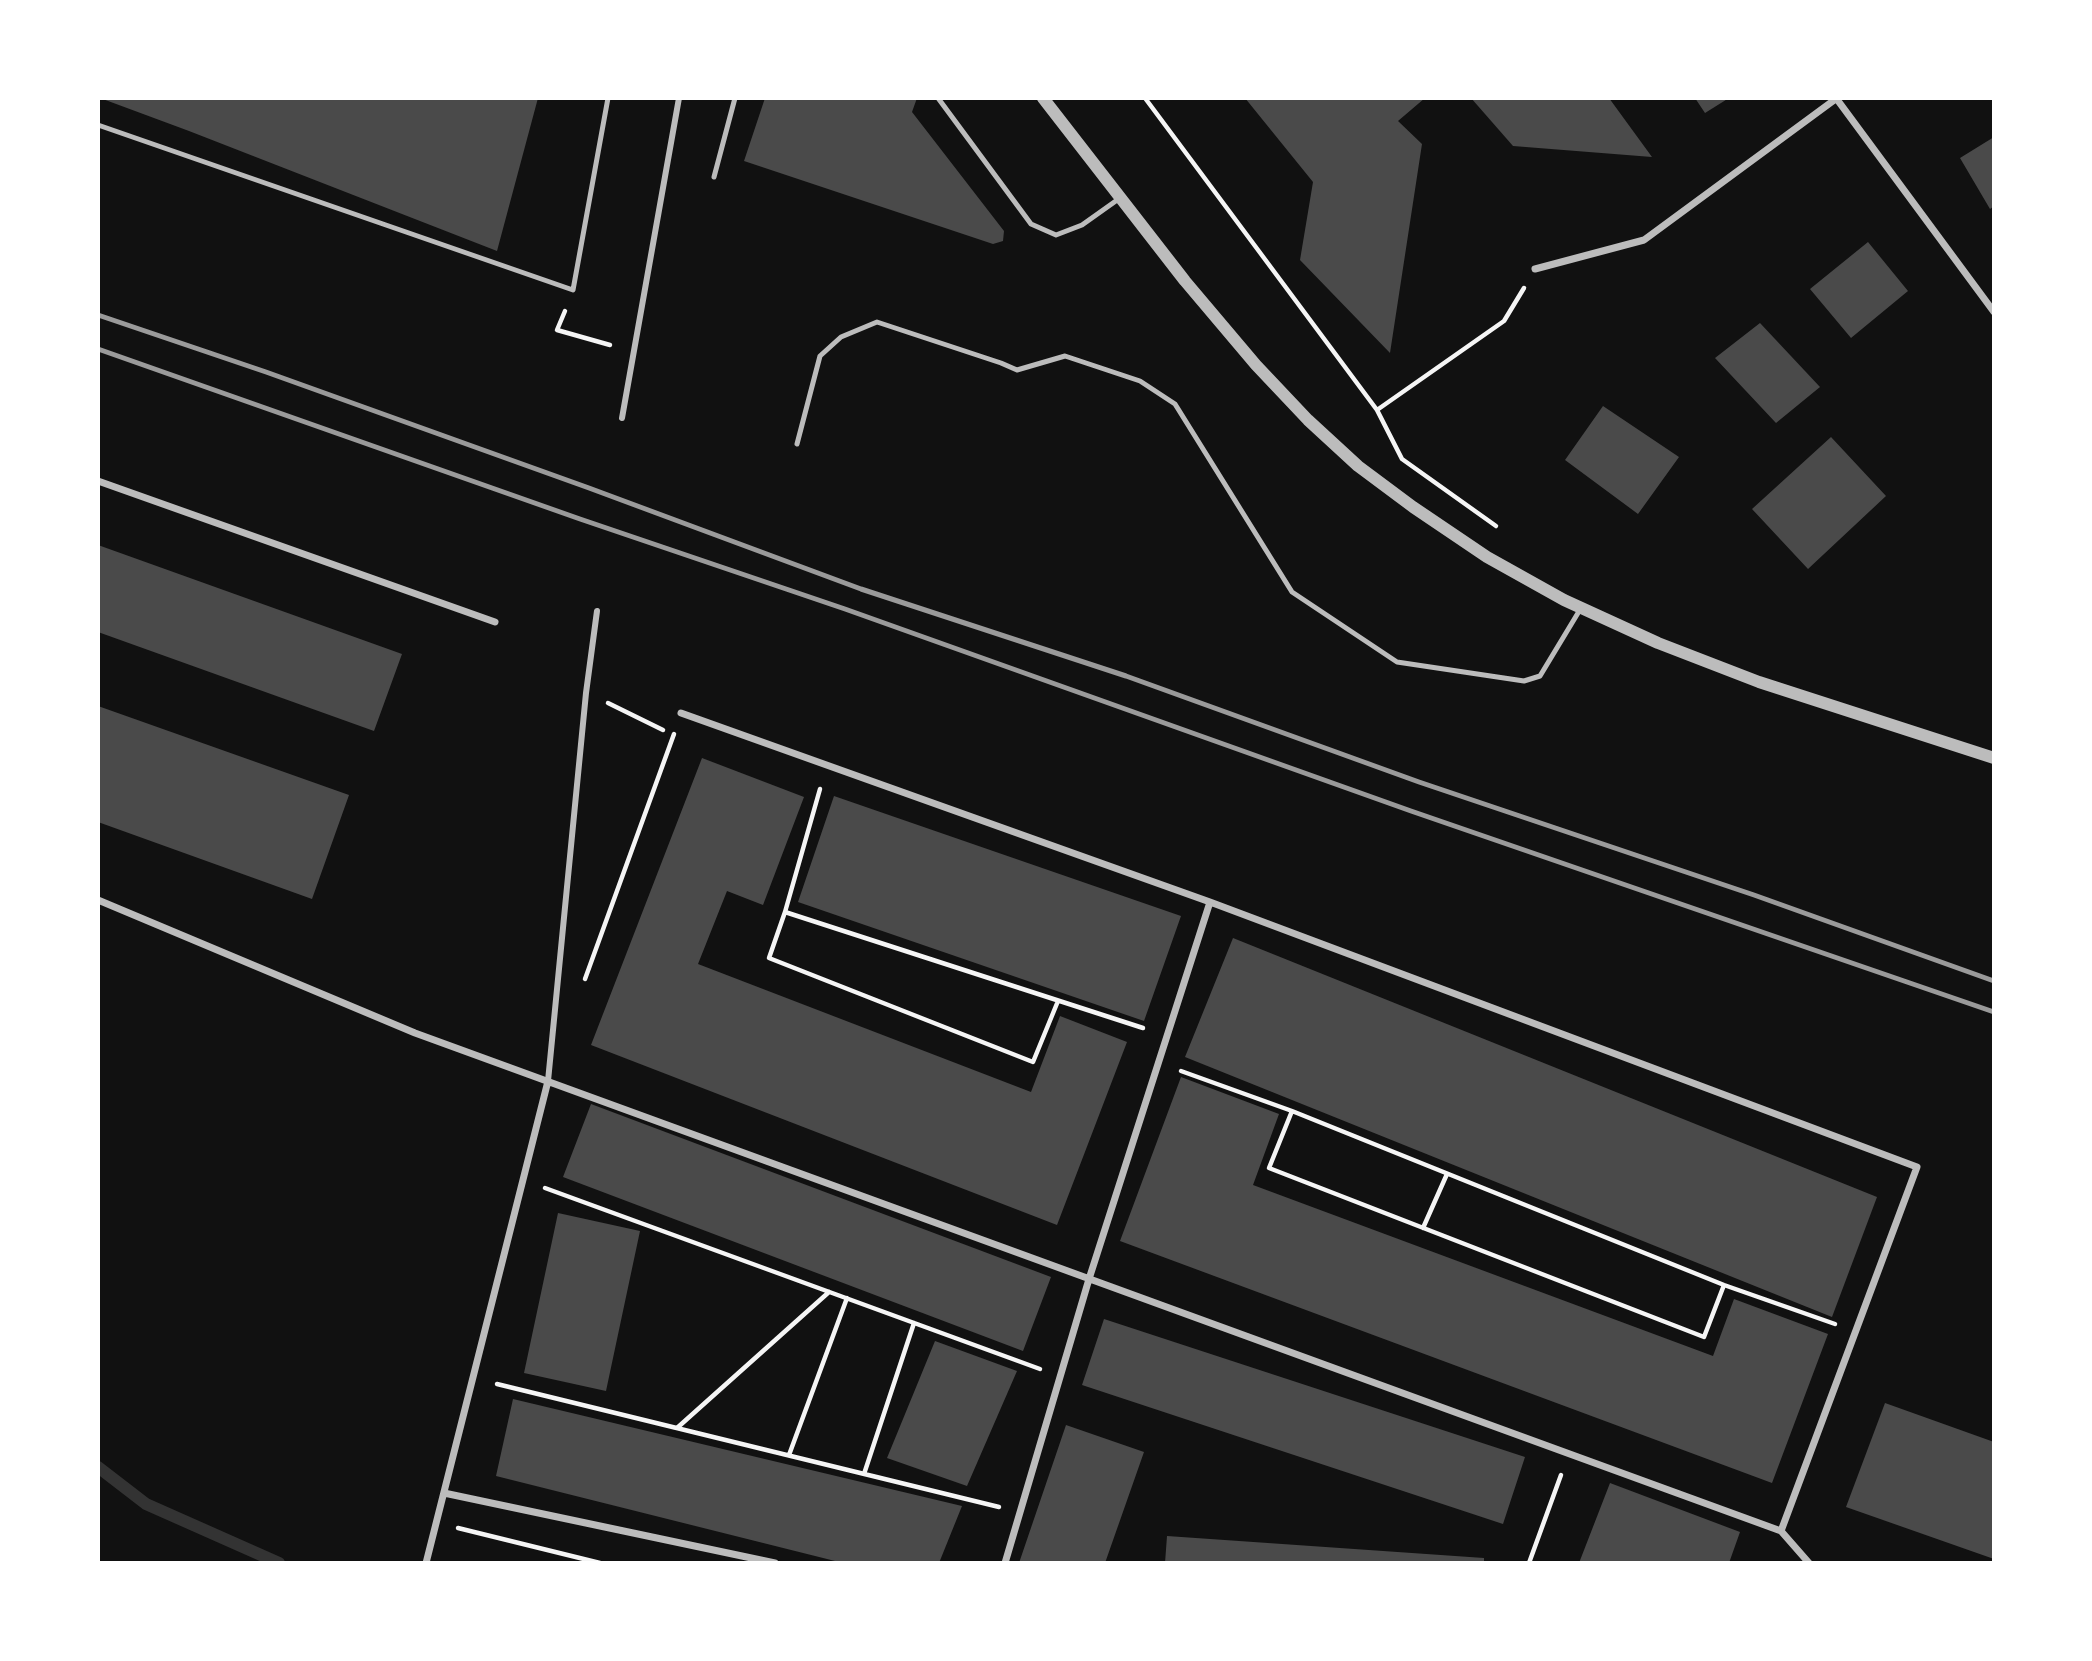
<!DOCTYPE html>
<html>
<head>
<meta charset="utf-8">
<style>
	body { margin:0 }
	#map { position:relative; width:2092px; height:1661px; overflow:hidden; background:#111; font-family:Commissioner,sans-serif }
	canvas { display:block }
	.frame { position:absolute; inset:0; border:100px solid #fff; pointer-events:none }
</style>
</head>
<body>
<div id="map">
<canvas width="2092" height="1661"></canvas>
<div class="frame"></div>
</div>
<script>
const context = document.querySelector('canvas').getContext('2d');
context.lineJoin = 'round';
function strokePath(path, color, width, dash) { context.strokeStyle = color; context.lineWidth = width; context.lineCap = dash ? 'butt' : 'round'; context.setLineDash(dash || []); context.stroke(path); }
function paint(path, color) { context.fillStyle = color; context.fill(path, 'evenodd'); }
strokePath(new Path2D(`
	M98 1467 146 1504 279 1563`), '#333', 12);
paint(new Path2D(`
	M100 98H538L497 251 189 131Z
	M765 98H917L912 112 1004 231 1003 241 993 244 744 161Z
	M1245 98H1425L1398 121 1422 144 1390 353 1300 260 1313 182Z
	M1471 98H1609L1652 157 1513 146Z
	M1695 98H1729L1705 113Z
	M1994 137V206L1990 209 1960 158Z
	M1868 242 1908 291 1851 338 1810 289Z
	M1760 323 1820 387 1776 423 1715 358Z
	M1603 406 1679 457 1638 514 1565 460Z
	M1831 437 1886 496 1808 569 1752 509Z
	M98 545 402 654 374 731 98 632Z
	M98 706 349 795 312 899 98 822Z
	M702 758 804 797 763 905 727 891 698 964 1031 1092 1060 1016 1127 1042 1057 1225 591 1045Z
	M834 796 1181 916 1144 1021 798 902Z
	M1233 938 1877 1197 1832 1317 1185 1057Z
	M1181 1077 1279 1114 1253 1185 1713 1356 1734 1299 1828 1334 1772 1483 1120 1241Z
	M591 1104 1051 1277 1023 1351 563 1177Z
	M558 1213 640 1231 606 1391 524 1373Z
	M1104 1319 1525 1457 1503 1524 1082 1385Z
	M935 1341 1017 1371 967 1486 887 1458Z
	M513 1399 962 1506 939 1563H843L496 1476Z
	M1885 1403 1994 1442V1559L1846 1507Z
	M1066 1425 1144 1452 1105 1563H1019Z
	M1610 1483 1740 1532 1729 1563H1579Z
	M1167 1536 1484 1558V1563H1165Z`), '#4a4a4a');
strokePath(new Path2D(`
	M1145 98 1377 410 1402 459 1496 526
	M565 311 557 330 610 345
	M1377 410 1504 321 1524 288
	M608 703 663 730
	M820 789 785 912 1143 1028
	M785 912 769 958 1033 1062 1058 1001
	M585 979 674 734
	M1181 1071 1292 1111 1724 1285 1835 1324
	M1292 1111 1269 1168 1704 1337 1724 1285
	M545 1188 1040 1369
	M1423 1228 1447 1174
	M497 1384 999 1507
	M677 1428 829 1292
	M789 1455 847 1298
	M864 1474 914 1323
	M458 1528 600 1563
	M1529 1563 1561 1475`), '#f5f5f5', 4.5);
strokePath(new Path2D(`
	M938 98 1031 224 1056 235 1082 225 1120 198
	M98 125 573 290 608 98
	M714 177 735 98
	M797 444 820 356 841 337 877 322 1001 363 1017 370 1065 356 1140 381 1175 404 1292 592 1397 662 1524 681 1540 676 1581 608`), '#bcbcbc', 5);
strokePath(new Path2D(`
	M622 418 679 98
	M548 1081 586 693 597 611`), '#bcbcbc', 6);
strokePath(new Path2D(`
	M1836 98 1994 312
	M1535 269 1644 240 1837 98
	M98 481 495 622
	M681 713 1210 902 1917 1167 1781 1531
	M98 900 415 1033 1781 1531 1809 1563
	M444 1493 775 1563
	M426 1563 548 1081
	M1005 1563 1089 1279 1210 902`), '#bcbcbc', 7);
strokePath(new Path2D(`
	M1043 98 1185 281 1256 365 1308 420 1358 466 1413 507 1487 557 1564 600 1658 643 1759 682 1994 758`), '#bcbcbc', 12);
strokePath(new Path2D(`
	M98 315 266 372 589 488 861 589 1126 676 1419 782 1754 895 1994 981
	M98 349 580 519 845 609 1411 811 1994 1012`), '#9a9a9a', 5);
</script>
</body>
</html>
